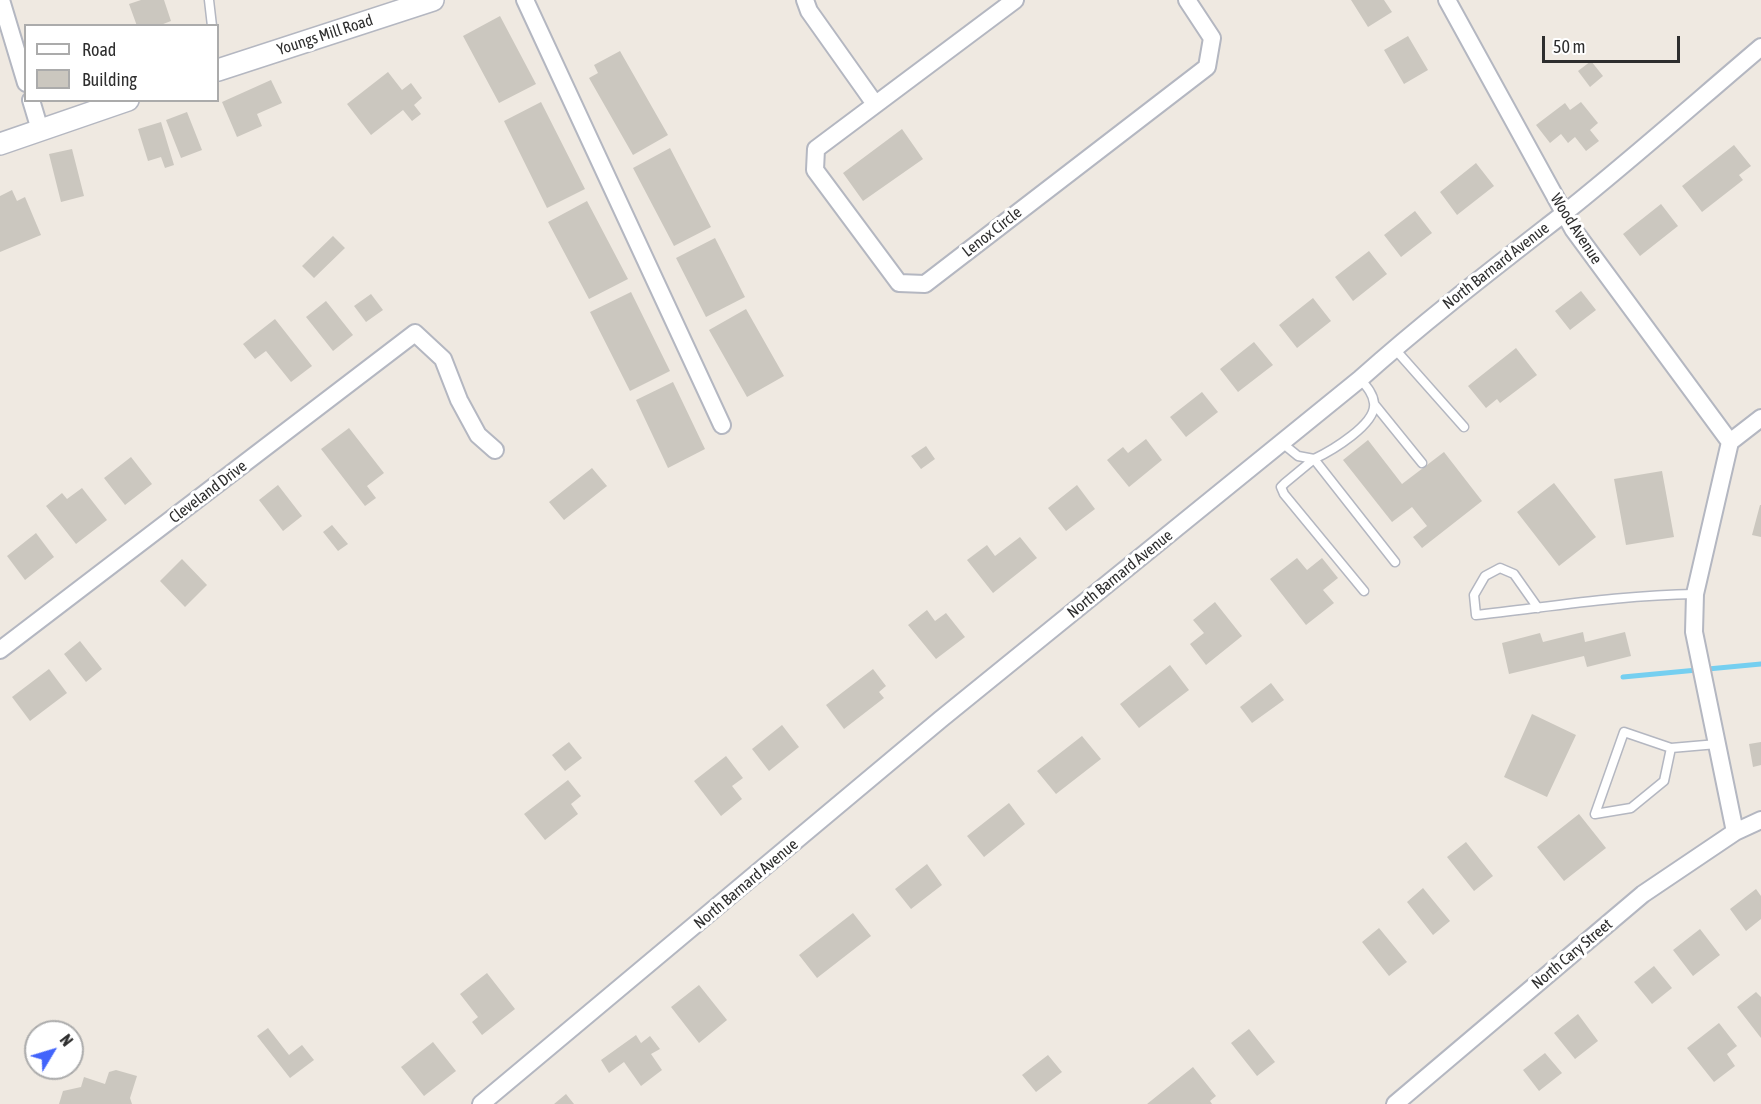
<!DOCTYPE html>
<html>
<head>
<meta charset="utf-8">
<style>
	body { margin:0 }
	#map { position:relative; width:1761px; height:1104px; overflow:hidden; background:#efe9e1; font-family:"Asap Condensed",sans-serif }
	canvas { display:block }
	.legend { position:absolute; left:24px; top:24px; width:195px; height:78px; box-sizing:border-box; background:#fff; border:2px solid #ababab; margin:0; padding:8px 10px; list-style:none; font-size:18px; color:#2e2e2e }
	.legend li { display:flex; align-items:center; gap:12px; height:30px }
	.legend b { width:30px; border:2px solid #ababab }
	.north { position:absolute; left:24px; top:1020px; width:60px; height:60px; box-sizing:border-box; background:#fff; border:2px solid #ababab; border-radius:50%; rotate:52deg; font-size:16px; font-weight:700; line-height:24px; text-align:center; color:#2e2e2e }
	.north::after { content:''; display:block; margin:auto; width:21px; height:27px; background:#4264fb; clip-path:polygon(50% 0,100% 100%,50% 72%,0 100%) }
	.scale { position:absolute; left:1542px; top:36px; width:138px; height:27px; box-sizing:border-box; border:3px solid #2e2e2e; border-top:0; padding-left:8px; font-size:18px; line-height:21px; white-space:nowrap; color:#2e2e2e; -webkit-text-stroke:4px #fff; paint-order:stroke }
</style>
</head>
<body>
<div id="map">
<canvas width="1761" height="1104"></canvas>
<ul class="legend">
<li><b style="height:8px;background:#fff"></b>Road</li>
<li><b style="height:16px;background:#cbc7bf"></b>Building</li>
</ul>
<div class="north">N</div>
<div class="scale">50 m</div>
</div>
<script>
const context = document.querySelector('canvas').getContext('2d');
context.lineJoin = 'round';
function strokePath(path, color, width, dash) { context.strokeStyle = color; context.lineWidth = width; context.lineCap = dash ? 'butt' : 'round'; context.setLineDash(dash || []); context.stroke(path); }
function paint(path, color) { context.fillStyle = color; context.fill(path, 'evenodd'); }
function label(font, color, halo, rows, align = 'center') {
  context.font = font + ' "Asap Condensed",sans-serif'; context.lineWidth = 6; context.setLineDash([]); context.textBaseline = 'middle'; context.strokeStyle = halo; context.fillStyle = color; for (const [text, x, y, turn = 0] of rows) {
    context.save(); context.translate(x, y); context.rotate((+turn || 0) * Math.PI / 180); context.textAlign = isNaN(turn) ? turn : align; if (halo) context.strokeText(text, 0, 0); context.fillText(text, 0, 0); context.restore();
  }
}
strokePath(new Path2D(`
	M1623 677 1761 664`), '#75cff0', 5);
paint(new Path2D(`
	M141 0H164L171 21 158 26H137L129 4Z
	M1351 0H1384L1392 12 1368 27Z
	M500 16 536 84 499 103 463 36Z
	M1408 36 1428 70 1404 84 1384 50Z
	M620 51 668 135 633 155 589 78 598 73 594 65Z
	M1591 61 1603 76 1590 87 1578 71Z
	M388 72 402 90 411 83 422 98 414 105 421 114 412 121 403 110 371 135 347 104Z
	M271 80 282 103 257 114 262 126 237 137 222 102Z
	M541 102 585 189 547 208 504 121Z
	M1581 102 1598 123 1590 130 1599 141 1586 151 1575 137 1568 143 1561 134 1550 143 1536 125 1565 103 1570 110Z
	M187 112 202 150 181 158 166 120Z
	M161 122 174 165 165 168 161 157 148 161 138 129Z
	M902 129 923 159 863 201 843 173Z
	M1734 145 1751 166 1739 175 1743 180 1702 212 1682 186Z
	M670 148 711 227 674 246 633 168Z
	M72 149 84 196 61 202 49 154Z
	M1476 163 1494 186 1457 215 1440 192Z
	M12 190 17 201 25 197 41 235 0 252V196Z
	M587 201 628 279 589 299 548 222Z
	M1661 204 1678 226 1640 256 1623 234Z
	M1415 211 1432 233 1401 257 1384 235Z
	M333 236 345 248 314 278 302 266Z
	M715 238 745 297 706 317 676 258Z
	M1369 251 1387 274 1353 301 1335 277Z
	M1581 291 1596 310 1570 330 1555 311Z
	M631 292 670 371 630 391 590 312Z
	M371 294 383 310 366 322 354 306Z
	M1313 298 1331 321 1297 348 1279 325Z
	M326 301 353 335 333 351 306 317Z
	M746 309 784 376 747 397 709 330Z
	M275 319 312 366 291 382 266 351 255 359 243 344Z
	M1254 342 1273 365 1238 392 1220 369Z
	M1516 348 1537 375 1500 403 1497 399 1486 408 1468 386Z
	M673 382 705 449 668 468 636 400Z
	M1202 392 1218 412 1186 437 1170 417Z
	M349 428 384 473 367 486 376 498 365 506 321 449Z
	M1146 439 1162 460 1129 487 1107 460 1123 447 1128 453Z
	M1368 440 1402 484 1444 452 1482 501 1422 548 1413 537 1427 526 1412 507 1392 522 1343 460Z
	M926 446 935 459 921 469 911 456Z
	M131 457 152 484 125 505 104 478Z
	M592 468 607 486 564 520 549 502Z
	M1662 471 1674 537 1626 545 1614 479Z
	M1554 483 1596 537 1559 566 1517 512Z
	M278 485 302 516 283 531 259 500Z
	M1077 485 1095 509 1066 531 1048 508Z
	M82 488 107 520 76 544 46 506 62 493 67 499Z
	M1760 505H1761V537L1752 535Z
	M332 525 348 544 338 551 323 532Z
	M36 533 54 557 25 580 7 556Z
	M1020 537 1037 558 993 593 967 560 987 545 995 556Z
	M1297 558 1307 570 1322 558 1338 578 1323 590 1334 603 1306 625 1270 579Z
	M182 559 207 585 185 607 160 581Z
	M1215 602 1242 636 1206 665 1190 644 1204 633 1193 620Z
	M927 610 935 621 946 613 965 637 936 659 908 625Z
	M1583 632 1585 642 1625 632 1631 656 1587 667 1584 656 1509 674 1502 643 1540 633 1543 642Z
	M80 641 102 669 86 682 64 654Z
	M1170 665 1189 690 1139 728 1120 704Z
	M49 669 67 693 30 721 12 697Z
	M873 669 886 686 879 692 884 698 844 729 826 705Z
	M1271 683 1284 700 1252 723 1240 707Z
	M1532 714 1576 735 1547 797 1504 777Z
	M782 725 799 747 769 771 752 749Z
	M1082 736 1101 759 1056 794 1037 771Z
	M569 742 582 758 565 771 552 755Z
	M1761 742V765L1753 767 1749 744Z
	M726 756 743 778 732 786 742 799 721 816 694 781Z
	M568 780 581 796 571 804 578 814 545 840 524 814Z
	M1009 803 1025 824 984 857 967 836Z
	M1579 814 1606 848 1564 881 1537 847Z
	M1466 842 1493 876 1474 891 1447 857Z
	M927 864 942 885 911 909 895 889Z
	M1423 888 1450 921 1433 935 1407 902Z
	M1756 889 1761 896V919L1746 931 1730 909Z
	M853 913 871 936 817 978 799 955Z
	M1379 928 1407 962 1389 976 1362 942Z
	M1700 929 1720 955 1693 976 1673 950Z
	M1654 966 1672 988 1652 1004 1634 982Z
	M487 973 515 1009 482 1035 472 1022 478 1017 460 994Z
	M699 985 727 1020 699 1043 671 1007Z
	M1756 992 1761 997V1038L1737 1007Z
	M1578 1014 1598 1041 1575 1059 1554 1033Z
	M1719 1023 1737 1046 1727 1054 1735 1066 1714 1082 1687 1048Z
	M268 1028 289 1055 302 1045 314 1060 290 1078 257 1036Z
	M1249 1029 1275 1062 1257 1076 1231 1043Z
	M636 1035 641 1043 650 1036 660 1049 651 1054 662 1070 641 1086 624 1062 609 1073 601 1060Z
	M433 1042 456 1071 424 1096 401 1067Z
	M1545 1053 1562 1073 1539 1091 1523 1070Z
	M1048 1055 1062 1072 1036 1092 1022 1075Z
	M1193 1067 1216 1096 1210 1101 1212 1104H1147Z
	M116 1070 137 1076 130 1098 132 1104H59L63 1091 81 1087 84 1077 105 1084 109 1072Z
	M566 1094 574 1104H554Z`), '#cbc7bf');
const service = new Path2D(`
	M209 0 212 26
	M1394 348 1464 427
	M1375 405 1422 463
	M1282 443 1298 456 1314 459C1331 451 1377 424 1374 403 1373 393 1366 386 1360 379
	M1364 591 1284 494 1281 487 1285 483 1314 459 1395 562
	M1538 608 1514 574 1500 568 1485 576 1474 595 1476 615C1549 607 1622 595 1695 594
	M1671 748 1664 781 1631 808 1595 814 1624 732 1671 748 1717 744`);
const minor = new Path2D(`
	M1 0 26 83
	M525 0 722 425
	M805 0 809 11 875 104
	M1015 0 816 149 815 170 899 283 925 284 1207 67 1212 38 1187 0
	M1447 0 1573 229 1730 442
	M31 100 40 130
	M0 650 415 333 443 359 459 400 478 435 495 450
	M1735 832 1694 632 1695 594 1730 442 1761 418
	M481 1104 941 719 1360 379C1425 321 1494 268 1562 215 1630 161 1695 103 1761 47
	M1395 1104 1643 894 1735 832 1761 820`);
const tertiary = new Path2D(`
	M218 70 433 0
	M0 144 128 100`);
strokePath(service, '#b4b7c1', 11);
strokePath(minor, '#b4b7c1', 20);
strokePath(tertiary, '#b4b7c1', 24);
strokePath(service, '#fff', 8);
strokePath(minor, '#fff', 16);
strokePath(tertiary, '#fff', 21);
label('16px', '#2e2e2e', '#fff', [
	["Youngs Mill Road",325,35,-18],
	["Wood Avenue",1576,229,57],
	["Lenox Circle",992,232,-38],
	["North Barnard Avenue",1496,266,-38],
	["Cleveland Drive",208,492,-37],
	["North Barnard Avenue",1120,574,-39],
	["North Barnard Avenue",746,884,-40],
	["North Cary Street",1572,954,-40]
]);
</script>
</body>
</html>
